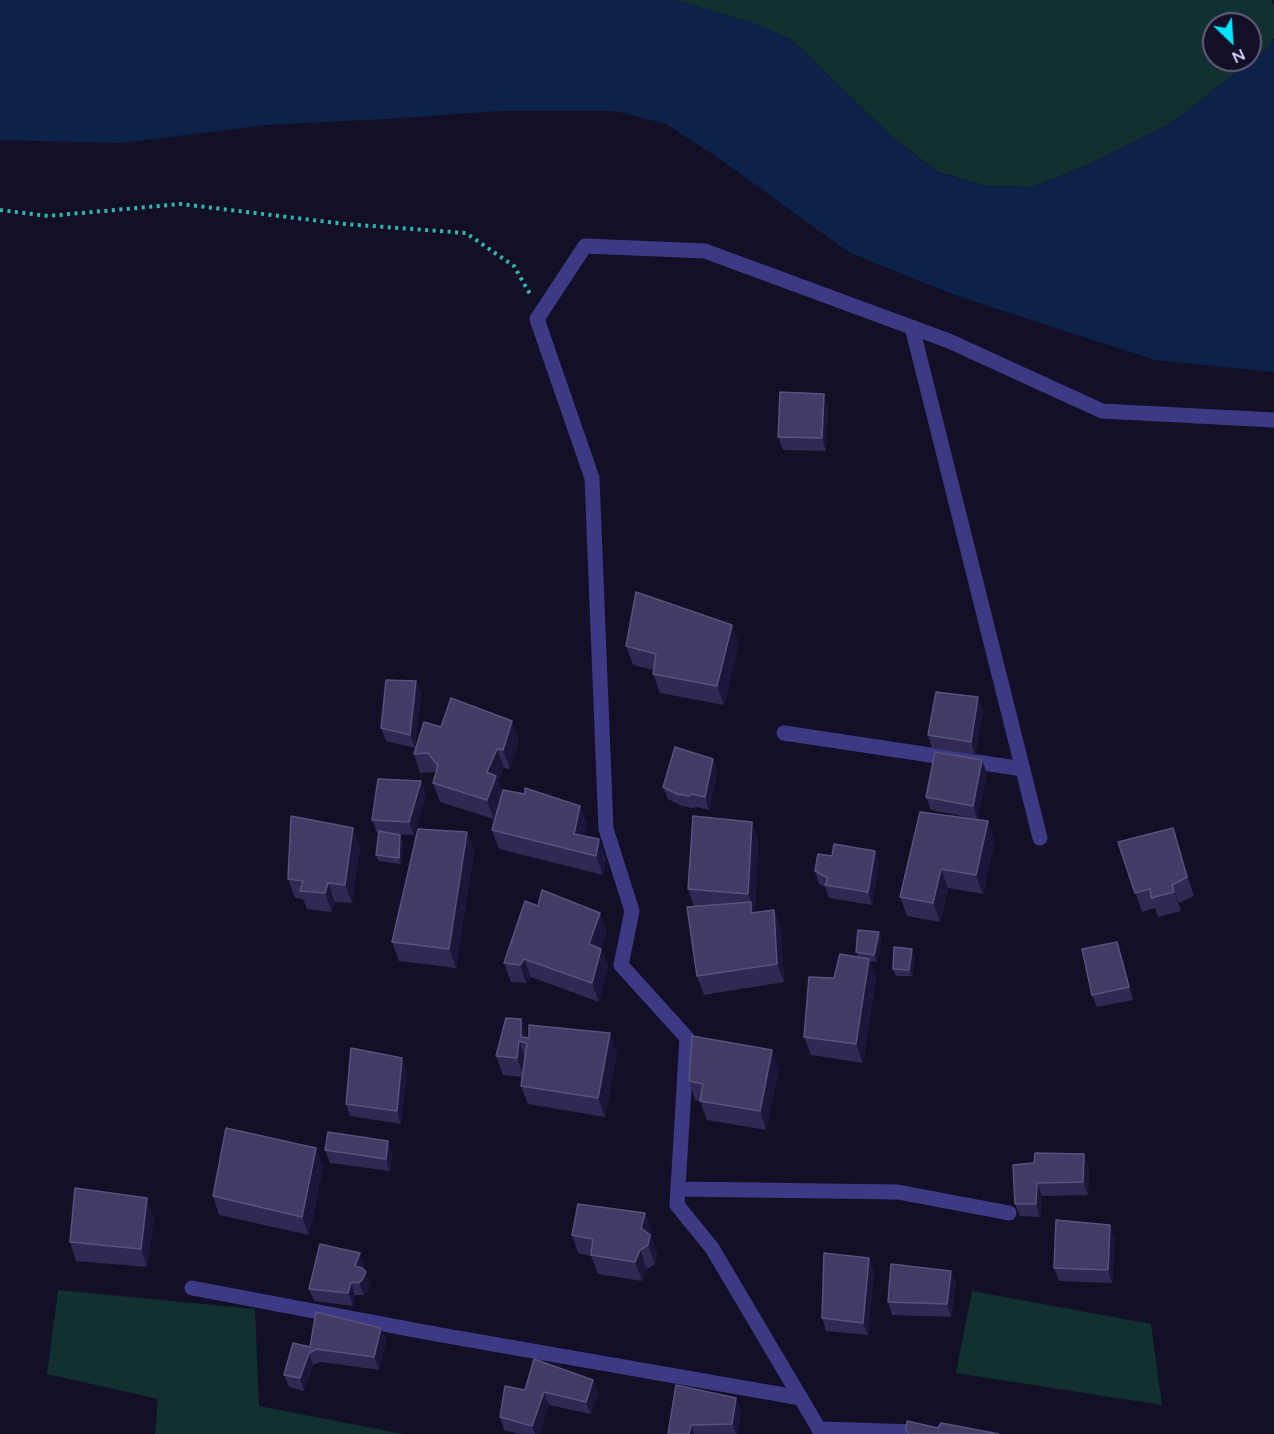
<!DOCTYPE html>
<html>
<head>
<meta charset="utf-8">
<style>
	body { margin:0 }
	#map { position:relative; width:1274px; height:1434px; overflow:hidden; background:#130f26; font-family:Lato,sans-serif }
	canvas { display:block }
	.north { position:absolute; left:1202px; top:12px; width:60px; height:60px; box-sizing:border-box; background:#130f26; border:2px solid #625e7d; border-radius:50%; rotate:155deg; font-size:16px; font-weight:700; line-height:24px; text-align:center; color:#d9d4ff }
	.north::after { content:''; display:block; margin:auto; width:21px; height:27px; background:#00e5ff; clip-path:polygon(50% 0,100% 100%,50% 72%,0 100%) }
</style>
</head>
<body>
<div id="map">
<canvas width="1274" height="1434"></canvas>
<div class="north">N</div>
</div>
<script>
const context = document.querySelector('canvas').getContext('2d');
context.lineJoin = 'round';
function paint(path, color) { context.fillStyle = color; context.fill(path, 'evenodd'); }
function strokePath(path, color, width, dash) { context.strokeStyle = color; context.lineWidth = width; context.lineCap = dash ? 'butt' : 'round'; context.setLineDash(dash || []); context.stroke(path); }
paint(new Path2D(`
	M675 0H1272L1274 6V38L1269 47 1173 122 1085 166 1033 187 987 186 938 172 892 137 792 40 753 23ZM1214 24H1250V60H1214Z
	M58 1290 255 1309 259 1406 403 1434H155L158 1399 47 1374Z
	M972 1291 1151 1324 1162 1405 956 1373Z`), '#12302f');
paint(new Path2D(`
	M0 0H675L754 23 792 40 892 137 937 172 987 186 1033 187 1085 166 1173 122 1269 47 1274 38V372L1155 360 963 298 904 275 847 251 717 157 666 124 615 111H501L386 119 266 125 121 143 0 140Z`), '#0c2248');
strokePath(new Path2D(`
	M0 210 48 216 181 204 345 224 466 233 514 266 530 294`), '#2fb8b0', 4, [3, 4.5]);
strokePath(new Path2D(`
	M912 327 1040 838
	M784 733 1023 769
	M678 1189 898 1192 1009 1213
	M192 1288 430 1333 801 1398
	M819 1429 918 1432 928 1434
	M820 1434 819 1429 712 1248 677 1205 687 1038 621 965 632 911 606 829 592 478 537 319 585 246 705 251 949 341 1102 411 1274 420`), '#3d3a85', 15);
paint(new Path2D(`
	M824 394 828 407 826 451 783 450 778 437Z
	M739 643 724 705 660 693 653 674 654 670 633 665 626 646Z
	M416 681 421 694 415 748 386 741 381 728Z
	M983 710 975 755 932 748 928 735Z
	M441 727 519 739 510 769 504 768 498 782 502 793 580 806 587 825 584 836 606 858 603 875 499 849 492 830 498 807 494 819 440 802 433 783 436 773 435 772 420 773 414 754Z
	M713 759 717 772 709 810 697 807 693 808 682 806 668 799 663 787Z
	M987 773 977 819 931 810 926 797Z
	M426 794 414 835 391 834 403 842 401 864 378 861 376 855 379 833H377L372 820Z
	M920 812 995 840 983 894 948 888 940 922 907 916 900 897Z
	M752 822 758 841 755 912 774 910 781 929 784 982 704 995 697 976 694 907 688 889Z
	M1173 828 1179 847 1194 896 1179 903 1181 911 1158 917 1155 908 1142 912 1118 842Z
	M467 832 474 851 456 968 399 961 392 942Z
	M360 847 352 903 335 902 332 912 307 909 303 899 295 898 288 879Z
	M879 863 872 905 829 898 825 887 819 884 815 871Z
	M538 906 600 913 607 932 601 948 608 967 599 1002 531 977 526 983 511 982 504 963Z
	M881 938 877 962 870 961 876 978 863 1063 811 1055 804 1037 834 978 858 957 856 952Z
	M1122 955 1133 1000 1097 1007 1092 995Z
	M915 956 912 976H896L893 969Z
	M521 1019 528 1038 617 1052 605 1117 528 1104 521 1086 522 1077 503 1075 496 1056Z
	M779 1069 766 1130 707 1120 700 1101 695 1100 689 1081Z
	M407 1071 401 1124 350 1116 346 1104Z
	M316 1148 323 1167 309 1235 219 1215 213 1196Z
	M325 1150 392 1154 390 1171 330 1163Z
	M1013 1165 1089 1166 1088 1195 1042 1196 1040 1217 1020 1216 1015 1204Z
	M645 1213 652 1232 651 1237 657 1254 655 1264 647 1269 642 1281 598 1274 591 1256 578 1253 572 1235Z
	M154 1217 147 1267 76 1261 70 1242Z
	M1115 1238 1112 1283 1059 1281 1054 1268Z
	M364 1265 363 1269 370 1285 367 1293 364 1295H355L353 1306 314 1301 309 1289Z
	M874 1271 868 1335 826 1331 822 1318Z
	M956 1283 951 1317 892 1315 888 1302Z
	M381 1328 386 1341 379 1370 321 1362 313 1365 304 1391 289 1387 284 1375 310 1347Z
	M593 1380 598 1393 591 1414 549 1405 539 1434H520L504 1430 500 1417 525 1390Z
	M736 1398 741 1411 738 1434H668Z`), '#312854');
paint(new Path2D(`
	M824 394 828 407 826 451 822 438Z
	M732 625 739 643 724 705 717 686Z
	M416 681 421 694 415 748 410 735Z
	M978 697 983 710 975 755 971 742Z
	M512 721 519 739 510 769 503 750Z
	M497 749 504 768 498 782 503 795 494 819 487 800V772Z
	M713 759 717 772 709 810 705 797Z
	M982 760 987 773 977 819 973 806Z
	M421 781 426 794 414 835 409 822Z
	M580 806 587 825 581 853 574 834Z
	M988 821 995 840 983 894 976 875Z
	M752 822 758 841 755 912 751 913V902L748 894Z
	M353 828 360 847 352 903 345 885Z
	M1173 828 1179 847 1194 896 1187 877Z
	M467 832 474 851 456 968 449 949Z
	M400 835 403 842 401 864 399 858Z
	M599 839 606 858 603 875 596 856Z
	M875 851 879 863 872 905 868 892Z
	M941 869 948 888 940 922 933 903Z
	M328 883 335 902 332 912 325 893Z
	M1172 885 1179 903 1181 911 1174 892Z
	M774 910 781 929 784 982 777 964Z
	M600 913 607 932 596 963 589 944Z
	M879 932 881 938 877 962 874 955Z
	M1117 942 1122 955 1133 1000 1129 987Z
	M601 949 608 967 599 1002 592 983Z
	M912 949 915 956 912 976 909 970Z
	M524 959 531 977 526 983 520 965Z
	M869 959 876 978 863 1063 856 1044Z
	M521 1019 528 1038 527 1043 521 1037Z
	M610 1033 617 1052 605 1117 598 1098Z
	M519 1041 526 1060 524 1077 517 1058Z
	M772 1050 779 1069 766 1130 760 1111Z
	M402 1058 407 1071 401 1124 397 1111Z
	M388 1141 392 1154 390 1171 386 1159Z
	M316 1148 323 1167 309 1235 302 1217Z
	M1084 1154 1089 1166 1088 1195 1083 1182Z
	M1037 1183 1042 1196 1040 1217 1036 1204Z
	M147 1198 154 1217 147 1267 141 1249Z
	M645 1213 652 1232 651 1237 657 1254 655 1264 641 1228Z
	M1110 1225 1115 1238 1112 1283 1108 1270Z
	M640 1250 647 1269 642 1281 635 1262Z
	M360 1253 364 1265 360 1279 355 1266Z
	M869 1258 874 1271 868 1335 863 1323Z
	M951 1271 956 1283 951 1317 947 1304Z
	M366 1272 370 1285 367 1293 364 1295 359 1283Z
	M351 1282 355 1295 353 1306 348 1293Z
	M381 1328 386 1341 379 1370 374 1357Z
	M309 1353 313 1365 304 1391 300 1378Z
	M593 1380 598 1393 591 1414 586 1402Z
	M544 1392 549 1405 539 1434H535L532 1426Z
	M736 1398 741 1411 738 1434H736L732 1424Z
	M691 1425 694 1434H689Z`), '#1d163a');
const building = new Path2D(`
	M780 392 824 394 822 438 778 437Z
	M636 592 732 625 717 686 653 674 656 654 626 646Z
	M386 680 416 681 410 735 381 728Z
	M936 692 978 697 971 742 928 735Z
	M451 698 512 721 503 750 497 749 487 772 496 776 487 800 433 783 438 766 428 753 414 754 424 722 441 727Z
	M675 747 713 759 705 797 692 794 689 796 677 794 663 787Z
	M935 752 982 760 973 806 926 797Z
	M378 779 421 781 409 822 372 820Z
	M525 788 580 806 574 834 599 839 596 856 492 830 503 790 525 794Z
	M920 812 988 821 976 875 941 869 933 903 900 897Z
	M291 816 353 828 345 885 328 883 325 893 300 891 303 881 288 879Z
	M693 816 752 822 748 894 688 889Z
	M1173 828 1187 877 1172 885 1174 892 1151 898 1150 889 1135 893 1118 842Z
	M418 829 467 832 449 949 392 942Z
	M379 831 400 835 399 858 376 855Z
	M834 844 875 851 868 892 825 885 828 878 815 871 818 854 832 856Z
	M542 890 600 913 589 944 601 949 592 983 524 959 520 965 504 963 525 901 538 906Z
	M751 902V913L774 910 777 964 697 976 687 907Z
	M858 930 879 932 874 955 856 952Z
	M1117 942 1129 987 1092 995 1082 949Z
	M894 947 912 949 909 970 893 969Z
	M840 954 869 959 856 1044 804 1037 809 977 834 978Z
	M506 1018 521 1019V1037L529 1038V1025L610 1033 598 1098 521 1086 527 1043 519 1041 517 1058 496 1056Z
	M692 1036 772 1050 760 1111 700 1101 703 1084 689 1081Z
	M351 1048 402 1058 397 1111 346 1104Z
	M226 1128 316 1148 302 1217 213 1196Z
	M328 1132 388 1141 386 1159 325 1150Z
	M1035 1153 1084 1154 1083 1182 1037 1183 1036 1204H1015L1013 1165 1034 1163Z
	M75 1188 147 1198 141 1249 70 1242Z
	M578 1204 645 1213 641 1228 650 1235 648 1245 640 1250 635 1262 591 1255 593 1239 572 1235Z
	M1056 1220 1110 1225 1108 1270 1054 1268Z
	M320 1244 360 1253 355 1266 362 1268 366 1272 362 1280 359 1283 351 1282 348 1293 309 1289Z
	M824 1253 869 1258 863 1323 822 1318Z
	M891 1264 951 1271 947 1304 888 1302Z
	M316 1312 381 1328 374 1357 316 1349 309 1353 300 1378 284 1375 293 1343 310 1347Z
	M534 1359 593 1380 586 1402 544 1392 532 1426 500 1417 505 1386 525 1390Z
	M676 1385 736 1398 732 1424 691 1425 689 1434H668Z
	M907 1421 938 1428 941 1423 999 1434H909L906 1430Z`);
paint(building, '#433a66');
strokePath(building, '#5a527e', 1.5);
</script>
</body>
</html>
